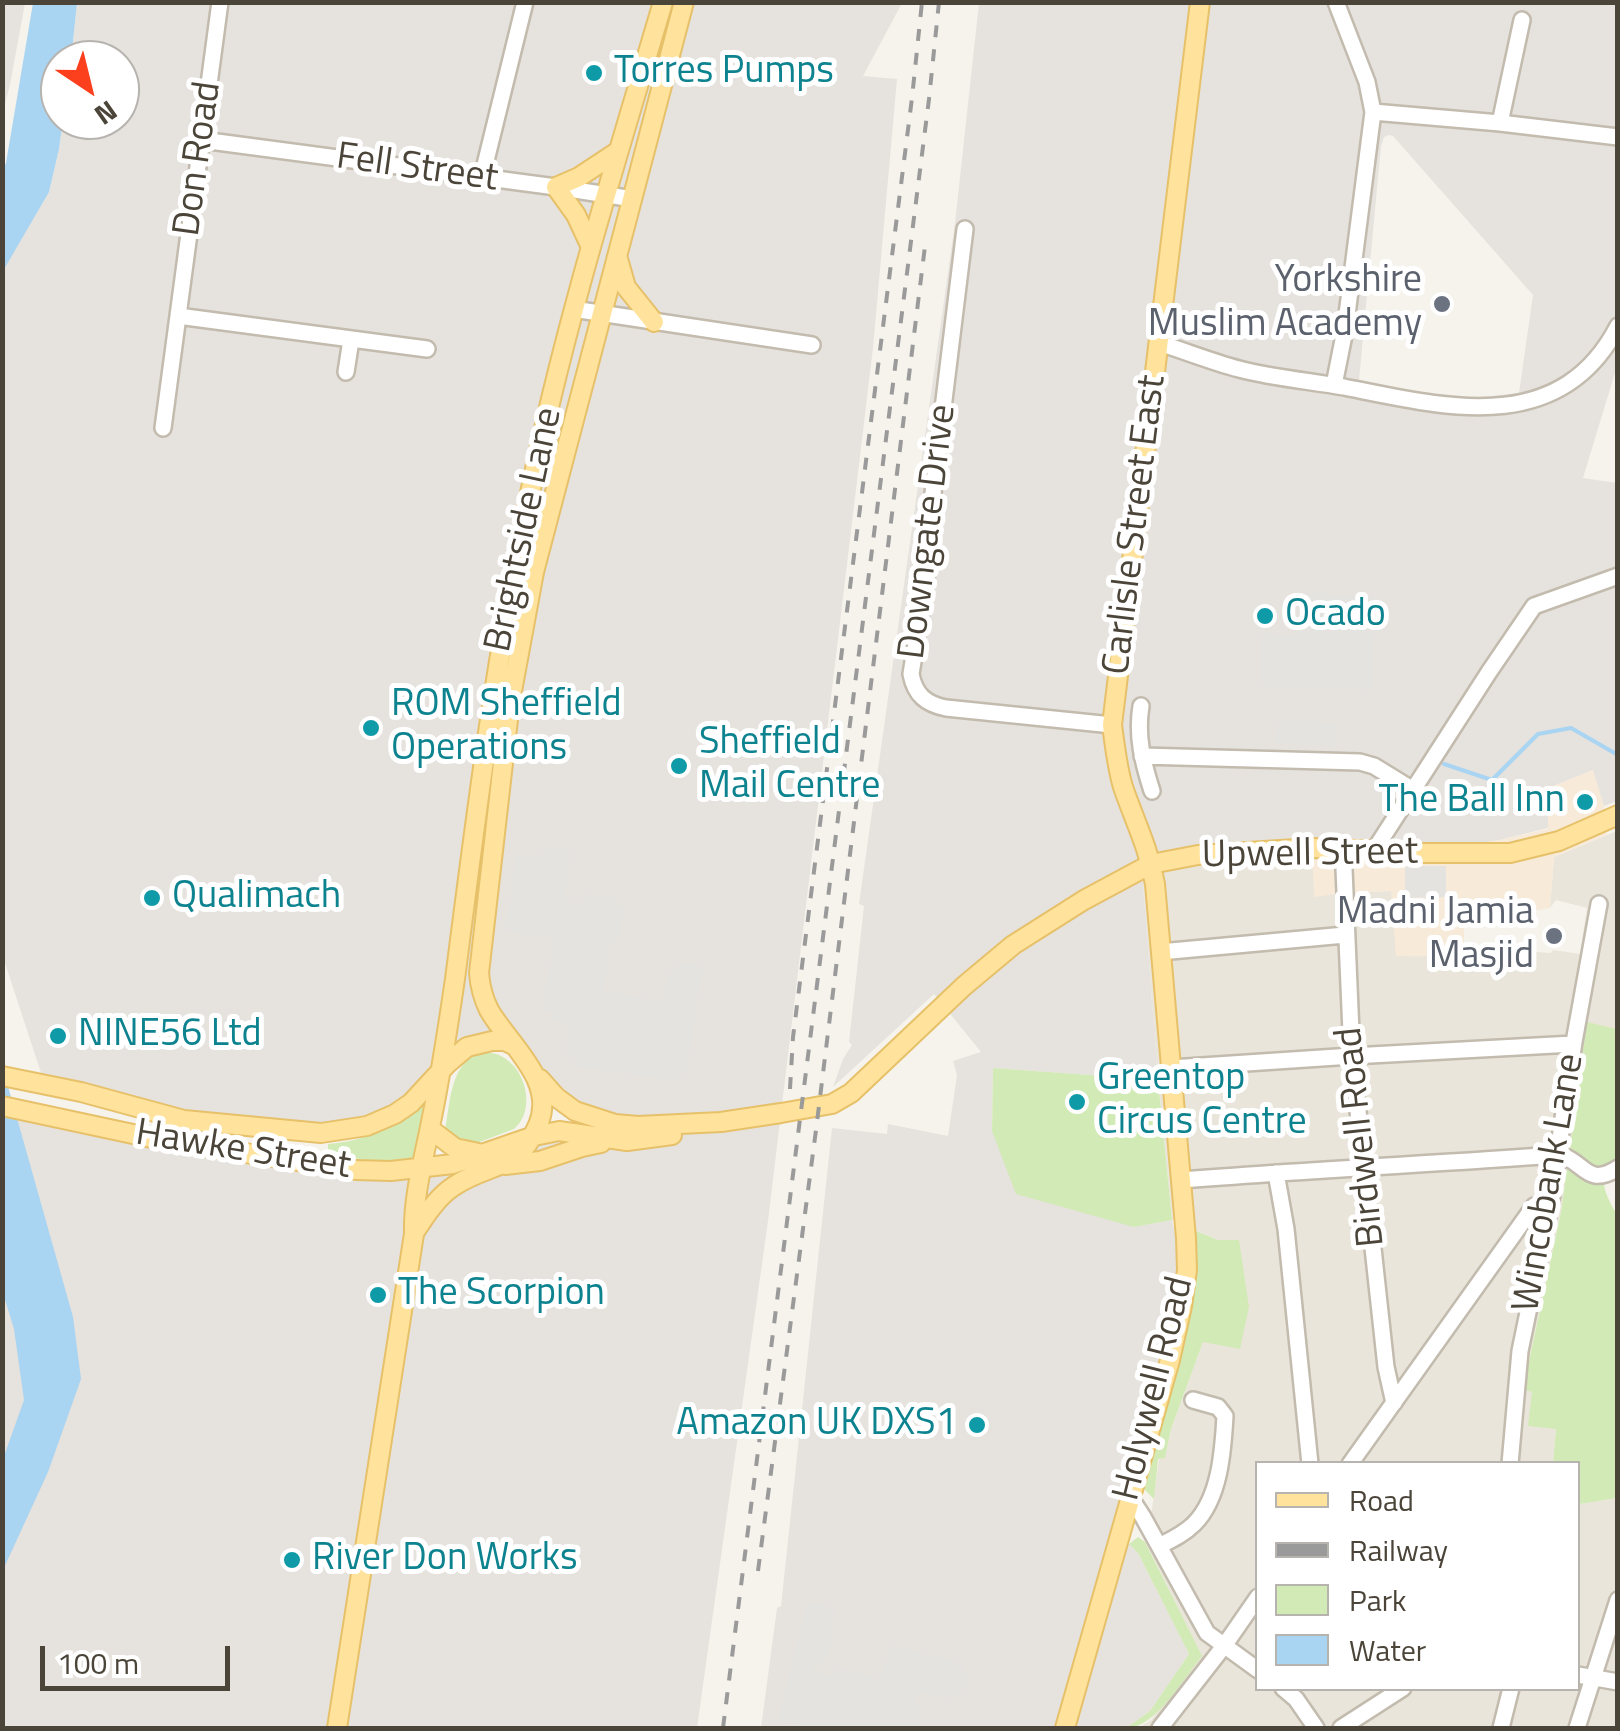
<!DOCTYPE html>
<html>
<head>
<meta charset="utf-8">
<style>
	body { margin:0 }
	#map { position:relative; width:1620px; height:1731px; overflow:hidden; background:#f6f3ec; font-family:"Titillium Web",sans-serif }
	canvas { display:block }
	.frame { position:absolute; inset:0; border:5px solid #4b4439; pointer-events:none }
	.legend { position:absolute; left:1255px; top:1461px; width:325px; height:230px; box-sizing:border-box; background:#fff; border:2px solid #b7b4b0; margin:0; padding:12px 18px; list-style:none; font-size:30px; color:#4b4439 }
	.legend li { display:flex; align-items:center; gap:20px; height:50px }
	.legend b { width:50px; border:2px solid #b7b4b0 }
	.north { position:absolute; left:40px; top:40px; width:100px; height:100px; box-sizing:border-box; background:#fff; border:2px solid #b7b4b0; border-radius:50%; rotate:145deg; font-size:28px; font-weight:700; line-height:40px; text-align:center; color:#4b4439 }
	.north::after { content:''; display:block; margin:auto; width:35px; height:45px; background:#fc3f1d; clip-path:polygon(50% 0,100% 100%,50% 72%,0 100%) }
	.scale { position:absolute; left:40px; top:1646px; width:190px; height:45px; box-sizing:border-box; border:5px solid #4b4439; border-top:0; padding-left:12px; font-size:30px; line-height:35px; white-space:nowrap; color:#4b4439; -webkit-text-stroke:8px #fff; paint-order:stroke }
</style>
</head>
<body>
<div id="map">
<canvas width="1620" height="1731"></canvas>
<div class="frame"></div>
<ul class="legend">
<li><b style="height:12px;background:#ffe39c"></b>Road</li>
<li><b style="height:12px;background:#9a9a9a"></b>Railway</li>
<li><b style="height:28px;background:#d2eab5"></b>Park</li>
<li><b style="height:28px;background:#a9d4f2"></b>Water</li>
</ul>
<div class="north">N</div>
<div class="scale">100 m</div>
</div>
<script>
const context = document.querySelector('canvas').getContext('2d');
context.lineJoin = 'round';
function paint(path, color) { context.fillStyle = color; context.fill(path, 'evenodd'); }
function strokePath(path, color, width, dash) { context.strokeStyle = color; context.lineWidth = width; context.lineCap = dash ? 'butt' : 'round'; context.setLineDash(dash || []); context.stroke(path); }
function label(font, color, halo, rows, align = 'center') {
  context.font = font + ' "Titillium Web",sans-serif'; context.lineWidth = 10; context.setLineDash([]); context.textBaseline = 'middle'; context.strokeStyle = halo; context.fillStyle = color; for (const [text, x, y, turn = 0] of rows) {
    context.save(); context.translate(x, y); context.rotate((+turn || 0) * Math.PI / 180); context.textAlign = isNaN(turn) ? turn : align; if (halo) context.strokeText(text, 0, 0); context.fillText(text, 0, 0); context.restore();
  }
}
paint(new Path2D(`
	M1617 831V1029L1588 1023 1561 1212 1523 1388 1532 1392 1556 1429 1553 1463 1258 1464V1688H1578V1488L1580 1504 1617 1498V1728H1138L1151 1720 1201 1656 1147 1545 1159 1458 1165 1457 1171 1429 1203 1342 1218 1240 1172 1220 1158 1080 1142 871 1312 849 1313 862 1344 893 1391 891 1464 956V947L1551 953 1553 950 1580 954 1587 908 1556 900 1550 908 1554 857Z`), '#eae5da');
paint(new Path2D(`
	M1594 770 1604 806 1607 835 1554 857 1550 908 1498 917 1464 916V957L1396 956 1391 891 1344 893 1314 897 1312 849 1499 840 1548 829V788Z`), '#f7ead8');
paint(new Path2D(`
	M3 2 25 3 10 85 3 111Z
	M77 3H902L863 76 897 79 873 348 768 1221 697 1728H3V1111L391 1171 534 1136 673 1135 688 1132 582 1114 515 1046 483 1042 377 1123 278 1130 45 1085 2 954V271L49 192 59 149 63 120H120V60H71Z
	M979 3H1617V366L1583 478 1617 483V801L1604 806 1593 770 1548 788V828L1499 840 1465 845 1169 852 1142 871 1158 1080 993 1068 992 1131 1133 1227 1172 1220 1182 1265 1167 1358 1114 1528 1138 1553 1189 1654 1150 1711 1126 1728H761L777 1608 781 1606 832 1128 887 1134 888 1124 948 1136 957 1075 953 1061 981 1052 934 994 833 1087 843 1059 852 1045 849 1042 864 906 859 904 955 223ZM1389 135 1393 136 1533 295 1519 393 1475 398 1436 396 1359 380 1381 146 1384 137Z`), '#e6e2dd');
paint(new Path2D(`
	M1587 1022 1617 1029V1158C1595 1176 1605 1195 1618 1216L1617 1498 1580 1504 1578 1464 1553 1463 1556 1429 1528 1426 1532 1392 1523 1389 1561 1212Z
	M484 1052C490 1053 496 1053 501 1056 527 1069 536 1111 514 1129L469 1146 448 1137 445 1129C451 1100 450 1060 484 1052Z
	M993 1068 1158 1080 1172 1220 1134 1227 1016 1194 992 1131Z
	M428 1100 416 1160C385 1162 359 1161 328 1153V1144C367 1141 398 1126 428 1100Z
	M1194 1230 1218 1240H1239L1249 1307 1240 1349 1203 1342 1171 1429 1165 1458 1158 1459 1154 1499 1142 1487 1191 1304Z
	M1138 1537 1145 1542 1202 1656C1184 1678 1155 1729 1126 1728L1150 1711 1189 1654 1138 1553 1129 1544Z`), '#d2eab5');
paint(new Path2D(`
	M1302 593 1375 597 1372 690 1261 686V634L1300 635Z
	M1277 721 1337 723 1336 746 1276 744Z
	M543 847 571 851 564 901 581 903 583 893 616 898 615 906 624 908 619 939H611L603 991 664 1001 669 971 680 962 703 965 686 1077 676 1076 675 1081 573 1066 574 1056 564 1055 569 1023 552 1021 553 1012 543 1010 554 938 505 931 516 856 541 859Z
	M1405 866H1446V897L1405 898Z
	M807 1602 816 1604 817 1602 836 1609 830 1630 833 1632 824 1666 813 1663V1671L832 1676 835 1667 881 1679 890 1645 964 1664 961 1675 971 1679 967 1691 959 1690 954 1700 918 1691 914 1708 921 1711 917 1728H816L778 1719Z`), '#e5e3e0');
paint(new Path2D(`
	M33 3H77L71 60H60V120H63L59 149 49 192 3 271V170L6 163Z
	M2 1065 73 1317 81 1379 48 1472 3 1570V1459L24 1400 14 1329 3 1293Z`), '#a9d4f2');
strokePath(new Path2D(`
	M1444 764 1492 780 1538 734 1571 728 1618 755`), '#a9d4f2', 4);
const minor = new Path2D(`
	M1373 112 1500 123 1618 137
	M1500 123 1522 20
	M202 140 556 187 633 199
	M482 177 525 2
	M965 229 934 482 926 580 911 674C915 695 926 704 946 708L1112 725
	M573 309 812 345
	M178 316 427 349
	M1159 343C1185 351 1212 362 1239 369 1273 378 1310 381 1344 387 1444 407 1560 438 1618 326
	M346 372 351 340
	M1334 385 1345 330 1373 112 1367 82 1336 2
	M163 428 220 2
	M1141 706C1136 736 1143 763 1152 791
	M1142 756 1360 762 1374 766 1413 790
	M1375 849 1489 672 1534 606 1618 576
	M1344 869 1352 1056 1386 1367 1394 1403
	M1160 952 1345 935
	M1171 1068 1352 1056 1573 1044
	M1276 1173 1286 1229 1310 1464
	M1182 1180C1307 1170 1432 1164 1557 1155 1585 1159 1585 1189 1618 1168
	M1350 1464 1534 1206 1551 1201
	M1510 1464 1520 1351 1551 1201 1574 1042 1599 904
	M1130 1497 1143 1517 1207 1633 1258 1670
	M1159 1546C1171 1540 1184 1534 1194 1524 1220 1498 1223 1451 1225 1416L1218 1407 1193 1400
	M1578 1675 1618 1682
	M1283 1688 1296 1699 1316 1728
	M1160 1728 1224 1646 1258 1597
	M1341 1728 1403 1688
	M1501 1728 1511 1688
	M1577 1728 1618 1600`);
const major = new Path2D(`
	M590 245 576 215 556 187 579 177 617 152
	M618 259 626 287 654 322
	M2 1076 81 1092 184 1120 321 1133 367 1126 395 1114 411 1103 448 1063 467 1047 492 1041H505L515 1046
	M540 1079 556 1097 575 1111 615 1124 638 1126 721 1122 781 1113 832 1104 851 1093 964 986 1013 945 1084 900 1151 864 1198 855 1313 848 1420 853H1510L1559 841 1618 815
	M2 1106 161 1140 356 1170 391 1171 453 1164 534 1136 559 1131 627 1141 672 1135
	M430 1129 455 1148 483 1154
	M505 1165 540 1161 582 1147 601 1143
	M414 1233C425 1216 437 1197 454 1186 490 1162 518 1172 538 1125 557 1081 509 1045 489 1010 483 998 480 986 479 973L510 702 534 572 684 2
	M337 1728 414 1234C413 1196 424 1158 431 1122 441 1074 448 1027 455 979 476 816 496 654 530 493 564 326 615 165 663 2
	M1065 1728 1170 1360 1182 1306 1187 1270 1186 1238 1155 884C1148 846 1135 822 1123 787 1117 767 1115 746 1112 725L1200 2`);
strokePath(minor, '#c2bbae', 20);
strokePath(major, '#e6c16a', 22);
strokePath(minor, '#fff', 15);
strokePath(major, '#ffe39c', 18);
strokePath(new Path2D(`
	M790 1089 793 1037 912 98 922 2
	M758 1571 816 1130 925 246
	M723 1728 929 99 939 2`), '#9a9a9a', 4, [12, 12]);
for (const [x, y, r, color] of [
	[594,73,10,"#0f9aa8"],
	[1442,304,10,"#6b7280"],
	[1265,616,10,"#0f9aa8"],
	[371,728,10,"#0f9aa8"],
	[679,766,10,"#0f9aa8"],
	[1585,802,10,"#0f9aa8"],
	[152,898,10,"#0f9aa8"],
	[1554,936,10,"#6b7280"],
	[58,1036,10,"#0f9aa8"],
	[1077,1102,10,"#0f9aa8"],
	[378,1295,10,"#0f9aa8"],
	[977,1425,10,"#0f9aa8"],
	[292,1560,10,"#0f9aa8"]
]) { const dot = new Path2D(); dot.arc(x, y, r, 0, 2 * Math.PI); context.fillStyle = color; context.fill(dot); strokePath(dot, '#fff', 4); }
label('38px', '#0d838f', '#fff', [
	["Torres Pumps",614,73],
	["Ocado",1285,616],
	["ROM Sheffield",391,706],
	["Operations",391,750],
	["Sheffield",699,744],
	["Mail Centre",699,788],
	["The Ball Inn",1565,802,"right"],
	["Qualimach",172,898],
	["NINE56 Ltd",78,1036],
	["Greentop",1097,1080],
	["Circus Centre",1097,1124],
	["The Scorpion",398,1295],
	["Amazon UK DXS1",957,1425,"right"],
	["River Don Works",312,1560]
], 'left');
label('38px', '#4b4439', '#fff', [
	["Don Road",199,159,-82],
	["Fell Street",417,169,8],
	["Carlisle Street East",1136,525,-83],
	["Brightside Lane",525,530,-78],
	["Downgate Drive",929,532,-83],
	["Upwell Street",1310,855,-1],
	["Birdwell Road",1362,1137,-96],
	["Hawke Street",243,1151,9],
	["Wincobank Lane",1550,1183,-80],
	["Holywell Road",1155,1389,-76]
]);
label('38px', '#5b616d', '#fff', [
	["Yorkshire",1422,282],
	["Muslim Academy",1422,326],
	["Madni Jamia",1534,914],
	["Masjid",1534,958]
], 'right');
</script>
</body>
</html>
